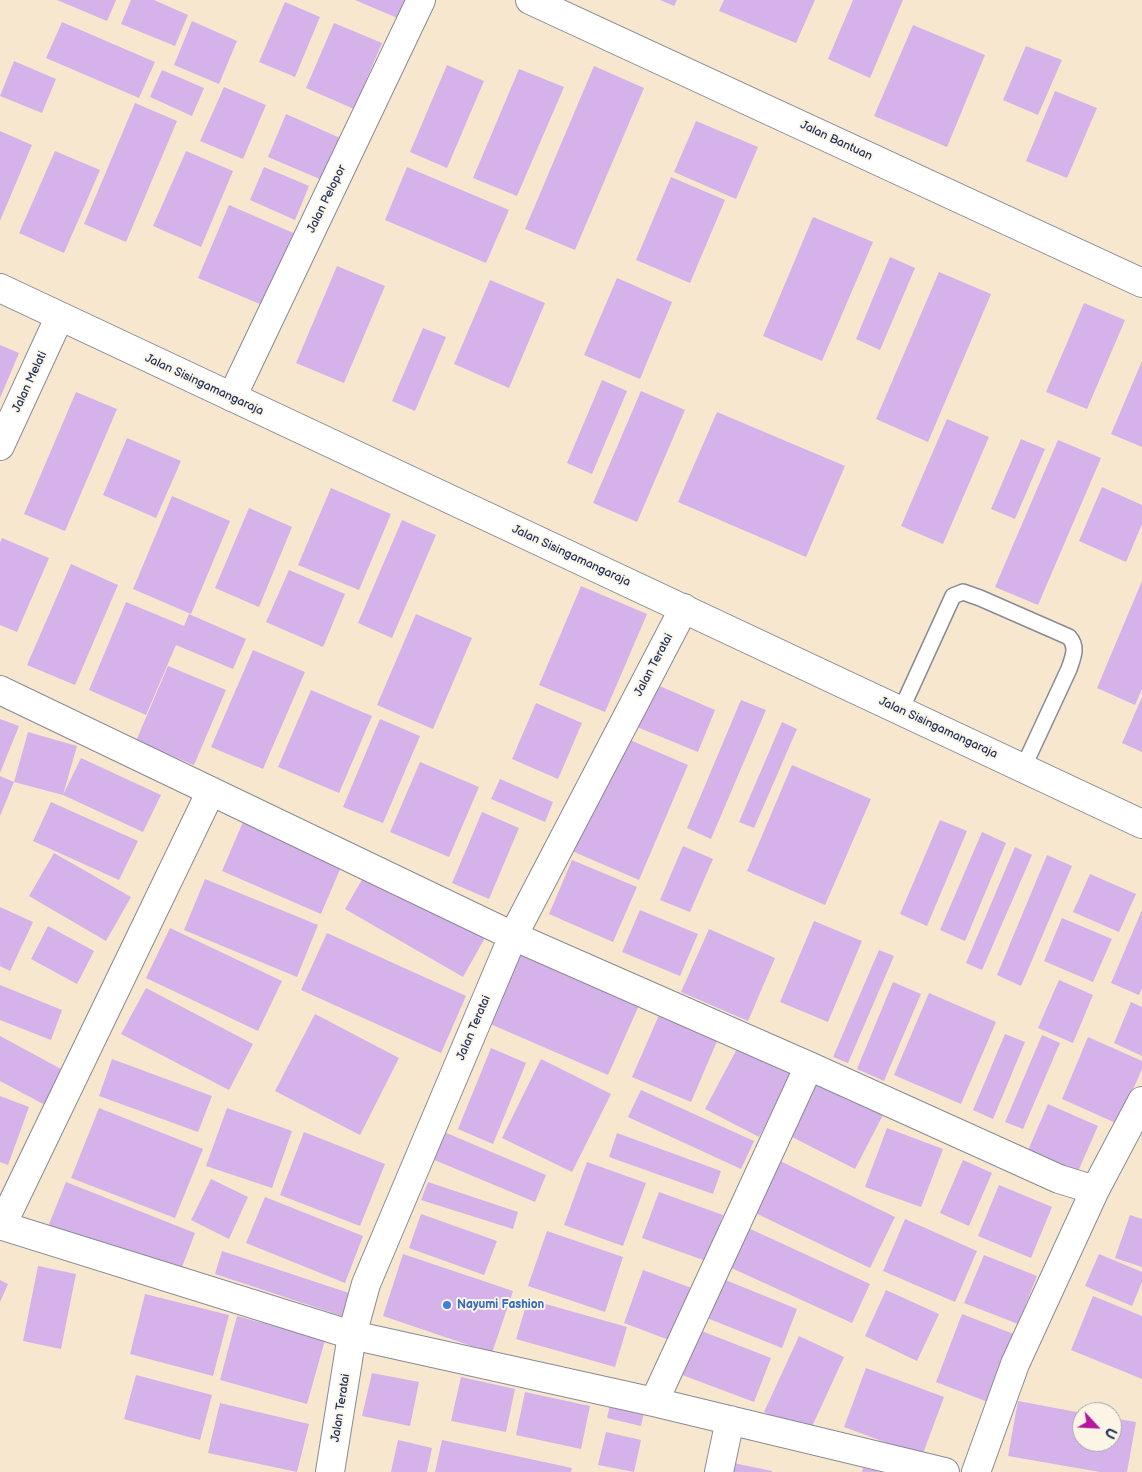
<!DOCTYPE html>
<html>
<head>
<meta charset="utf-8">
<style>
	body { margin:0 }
	#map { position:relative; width:1142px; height:1472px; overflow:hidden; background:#f6e7ce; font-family:"Balsamiq Sans",sans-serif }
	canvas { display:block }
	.north { position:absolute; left:1072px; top:1402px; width:50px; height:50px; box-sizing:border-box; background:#fcf5e5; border:1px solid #a2a6af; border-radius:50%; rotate:115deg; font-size:14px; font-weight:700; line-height:20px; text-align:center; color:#1b2f5e }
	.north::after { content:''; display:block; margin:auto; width:18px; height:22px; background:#b5179e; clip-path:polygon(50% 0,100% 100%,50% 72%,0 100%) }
</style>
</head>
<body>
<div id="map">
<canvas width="1142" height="1472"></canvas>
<div class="north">U</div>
</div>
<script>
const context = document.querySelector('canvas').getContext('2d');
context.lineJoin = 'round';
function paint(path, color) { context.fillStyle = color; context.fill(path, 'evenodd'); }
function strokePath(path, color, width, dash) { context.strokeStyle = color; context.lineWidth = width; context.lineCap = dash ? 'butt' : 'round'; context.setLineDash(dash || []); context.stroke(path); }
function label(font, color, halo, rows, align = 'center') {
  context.font = font + ' "Balsamiq Sans",sans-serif'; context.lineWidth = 4; context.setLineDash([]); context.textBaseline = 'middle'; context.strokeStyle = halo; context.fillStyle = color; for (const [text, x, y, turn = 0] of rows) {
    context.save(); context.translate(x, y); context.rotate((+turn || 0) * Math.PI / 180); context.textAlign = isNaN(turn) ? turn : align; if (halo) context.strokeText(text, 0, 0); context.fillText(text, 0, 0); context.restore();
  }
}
paint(new Path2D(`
	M57 0H116L107 21Z
	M131 0H154L188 15 175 46 121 24Z
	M355 0H419L409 23Z
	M660 0H677L674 6Z
	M724 0H815L796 43 719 11Z
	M853 0H903L870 78 828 59Z
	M285 2 320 17 295 77 259 62Z
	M192 21 237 41 219 84 174 65Z
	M62 22 155 62 139 98 46 58Z
	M334 23 382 43 354 109 306 88Z
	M913 25 985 55 947 147 874 116Z
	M1026 46 1062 60 1038 115 1003 100Z
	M14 61 56 79 42 113 0 96Z
	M447 65 484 81 447 168 410 152Z
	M594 66 644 88 575 250 525 229Z
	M519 69 564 87 517 196 473 178Z
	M162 70 204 88 192 116 150 97Z
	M224 87 266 105 243 159 200 141Z
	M1055 91 1097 108 1067 178 1026 161Z
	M135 103 177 121 126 242 84 224Z
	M286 114 340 138 322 180 268 157Z
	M696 121 758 147 736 199 674 172Z
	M0 131 32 145 0 221Z
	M55 151 100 170 64 253 19 233Z
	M186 151 233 171 201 247 153 226Z
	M264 167 309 186 295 220 250 200Z
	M407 167 509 210 486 263 385 220Z
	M671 177 725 200 690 283 636 260Z
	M229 205 298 235 267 307 198 278Z
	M813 217 873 242 822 361 763 336Z
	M890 257 915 268 880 350 856 339Z
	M337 266 385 286 344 383 296 363Z
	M939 272 991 294 928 442 876 419Z
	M617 278 672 302 640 379 584 355Z
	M490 280 545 303 509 388 454 364Z
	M1084 303 1125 320 1087 409 1046 392Z
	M423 328 446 337 415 411 392 401Z
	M0 345 19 353 0 398Z
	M1142 361V447L1111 434Z
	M602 380 627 391 592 474 567 463Z
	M641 391 685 410 637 522 593 503Z
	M76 392 117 409 65 531 24 514Z
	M717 412 845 466 806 557 678 502Z
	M947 419 989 437 943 544 901 526Z
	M127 438 181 461 156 518 103 495Z
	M1021 439 1045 449 1015 519 991 509Z
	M1058 440 1101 458 1038 605 995 587Z
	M1102 487 1142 505V524L1126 562 1079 541Z
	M331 488 391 514 359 590 298 565Z
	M172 496 230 521 191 614 133 589Z
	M249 508 292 527 259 607 215 588Z
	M402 520 436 535 392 638 358 623Z
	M2 538 49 558 17 632 0 625V543Z
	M71 564 118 585 75 685 27 665Z
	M289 570 345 594 323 647 266 622Z
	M1142 581V689L1135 705 1097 688Z
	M581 586 647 614 605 712 539 685Z
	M126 602 184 626 189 614 246 639 233 669 176 645 146 715 89 690Z
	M416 614 472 638 433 729 377 705Z
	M253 650 305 672 263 769 211 747Z
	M168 666 226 690 194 765 136 741Z
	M655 684 715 710 698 752 637 727Z
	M311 690 372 716 339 793 278 767Z
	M1142 697V752L1122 743Z
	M741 700 766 710 711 839 687 828Z
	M536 703 582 723 558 779 512 759Z
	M0 719 19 726 0 773Z
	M380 719 420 736 383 823 343 807Z
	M782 722 797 729 754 828 739 822Z
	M28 732 77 746 63 795 14 782Z
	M623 737 688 765 639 880 572 851Z
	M81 758 161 795 143 832 63 795Z
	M420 762 479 787 449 857 390 832Z
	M792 765 871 799 825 905 747 871Z
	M0 776 14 782 0 816Z
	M500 779 553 802 545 822 491 799Z
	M51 802 138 841 119 880 33 841Z
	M482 812 519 828 489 899 452 883Z
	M245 817 344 860 321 914 222 871Z
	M940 820 967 831 927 926 900 914Z
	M982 832 1006 843 965 941 940 930Z
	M683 846 713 859 690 912 660 900Z
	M1015 847 1032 855 982 970 966 963Z
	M54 853 131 897 106 941 29 896Z
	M1047 855 1072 866 1021 986 997 975Z
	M572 860 637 887 613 942 549 914Z
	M368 869 486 936 463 977 345 909Z
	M1090 874 1136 894 1119 932 1073 912Z
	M205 879 318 925 297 977 184 930Z
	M0 907 33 922 10 971 0 966Z
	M640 910 698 934 680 976 622 952Z
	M1142 910V988L1139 995 1111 983Z
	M1062 918 1112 939 1093 982 1044 961Z
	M814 921 862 941 828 1022 780 1002Z
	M48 926 94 951 77 984 31 959Z
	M170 928 282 981 258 1031 146 978Z
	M709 929 775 958 748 1021 681 992Z
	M327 933 466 996 441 1053 301 990Z
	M879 950 894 956 848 1063 833 1057Z
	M519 951 640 1003 608 1075 488 1023Z
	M1059 980 1093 995 1073 1043 1038 1028Z
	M893 982 921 994 884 1081 857 1069Z
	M0 985 62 1010 51 1040 0 1020Z
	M146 988 253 1044 229 1090 121 1034Z
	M929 993 996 1022 961 1104 894 1075Z
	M1131 1002 1142 1007V1056L1114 1043Z
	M315 1014 399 1058 360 1135 275 1091Z
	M659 1015 718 1039 691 1102 632 1077Z
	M1005 1034 1025 1042 993 1119 973 1110Z
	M1042 1035 1060 1043 1023 1129 1005 1122Z
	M0 1036 63 1070 45 1105 0 1081Z
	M1088 1037 1142 1061V1069L1118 1124 1062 1099Z
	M739 1045 793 1072 759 1137 705 1109Z
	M491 1048 526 1063 493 1144 458 1129Z
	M112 1059 212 1096 198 1132 99 1096Z
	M541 1059 611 1094 572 1172 502 1138Z
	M818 1082 883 1115 855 1169 790 1136Z
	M641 1090 754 1141 741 1169 628 1117Z
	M0 1096 29 1107 8 1165 0 1162Z
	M1048 1104 1098 1126 1076 1176 1026 1155Z
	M99 1108 203 1149 175 1218 71 1178Z
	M227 1108 292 1131 272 1188 206 1166Z
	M887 1128 943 1149 921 1207 865 1187Z
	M304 1132 385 1164 360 1226 280 1195Z
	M444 1132 546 1175 535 1202 432 1159Z
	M617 1133 721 1171 713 1194 609 1157Z
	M774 1158 895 1217 870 1268 749 1210Z
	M963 1160 992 1173 969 1226 940 1213Z
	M587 1162 646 1183 623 1246 564 1225Z
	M211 1179 248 1197 229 1239 191 1220Z
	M66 1182 195 1233 177 1280 47 1229Z
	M428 1182 518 1212 513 1229 421 1200Z
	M999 1185 1052 1207 1031 1258 978 1236Z
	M659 1192 723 1215 706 1261 642 1238Z
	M265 1197 363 1236 345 1283 246 1243Z
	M421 1214 497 1241 484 1275 409 1248Z
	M1130 1215 1142 1219V1267L1115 1258Z
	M905 1219 977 1251 955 1302 883 1271Z
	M746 1227 870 1284 852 1323 727 1266Z
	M547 1231 623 1257 605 1312 528 1286Z
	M222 1251 349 1293 342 1316 215 1274Z
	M403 1254 513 1291 492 1353 383 1316Z
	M1099 1254 1142 1272V1282L1132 1306 1085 1286Z
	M984 1255 1037 1276 1018 1324 964 1303Z
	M38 1266 76 1274 61 1349 23 1341Z
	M643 1270 697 1290 677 1343 624 1323Z
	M723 1279 797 1309 782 1348 707 1318Z
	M0 1280 8 1284 0 1302Z
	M886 1290 939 1314 917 1361 865 1336Z
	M145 1294 229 1315 213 1376 130 1354Z
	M1093 1296 1142 1316V1379L1071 1350Z
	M528 1299 627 1327 615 1367 516 1339Z
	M962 1314 1024 1338 998 1406 936 1382Z
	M237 1316 325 1340 307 1404 220 1380Z
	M694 1328 771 1358 754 1402 677 1373Z
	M799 1336 844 1357 809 1433 764 1412Z
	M866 1368 944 1397 922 1456 844 1427Z
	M372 1373 419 1382 410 1426 362 1416Z
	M136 1375 212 1395 200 1440 124 1419Z
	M461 1377 515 1389 506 1432 451 1421Z
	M525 1392 590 1406 581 1449 516 1435Z
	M611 1400 645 1407 641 1426 607 1418Z
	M1018 1401 1082 1413V1442H1112V1418L1136 1422 1127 1472H1100L1008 1456Z
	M220 1403 309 1424 297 1472 208 1453Z
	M606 1432 641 1440 634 1472 598 1465Z
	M398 1440 432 1448 427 1472H391Z
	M442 1440 572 1468 571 1472H435Z
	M724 1461 772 1471V1472H721Z
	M863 1468 878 1471 877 1472H862Z`), '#d6b2eb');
const lane = new Path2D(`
	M901 710 953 596 963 592 980 598 1069 637C1078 647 1073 657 1069 669L1023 768`);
const street = new Path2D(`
	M530 0 1142 283
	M232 397 421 0
	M0 446 59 318
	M0 690 513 936 809 1066 1059 1179 1095 1190
	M0 1225 352 1335 654 1402 945 1472
	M2 1225 211 791
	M654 1402 809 1066
	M330 1472 352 1335 366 1284 513 936 684 608
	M719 1472 730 1420
	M976 1472 1015 1364 1095 1190 1142 1101`);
const highway = new Path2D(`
	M0 288 1142 824`);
strokePath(lane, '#888b96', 18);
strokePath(street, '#888b96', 30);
strokePath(highway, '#888b96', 30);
strokePath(lane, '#fff', 15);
strokePath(street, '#fff', 28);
strokePath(highway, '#fff', 28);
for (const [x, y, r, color] of [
	[447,1305,5,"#3f7fe0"]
]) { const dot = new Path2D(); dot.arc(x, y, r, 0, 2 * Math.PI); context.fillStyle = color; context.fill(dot); strokePath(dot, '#fcf5e5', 2); }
label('12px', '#1b2f5e', '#fcf5e5', [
	["Jalan Bantuan",836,141,25],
	["Jalan Pelopor",327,199,-64],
	["Jalan Melati",30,382,-65],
	["Jalan Sisingamangaraja",204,385,25],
	["Jalan Sisingamangaraja",571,556,25],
	["Jalan Teratai",654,665,-62],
	["Jalan Sisingamangaraja",938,728,25],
	["Jalan Teratai",474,1028,-67],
	["Jalan Teratai",341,1408,-81]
]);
label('bold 12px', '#366cbe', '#fcf5e5', [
	["Nayumi Fashion",457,1305]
], 'left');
</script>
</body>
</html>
